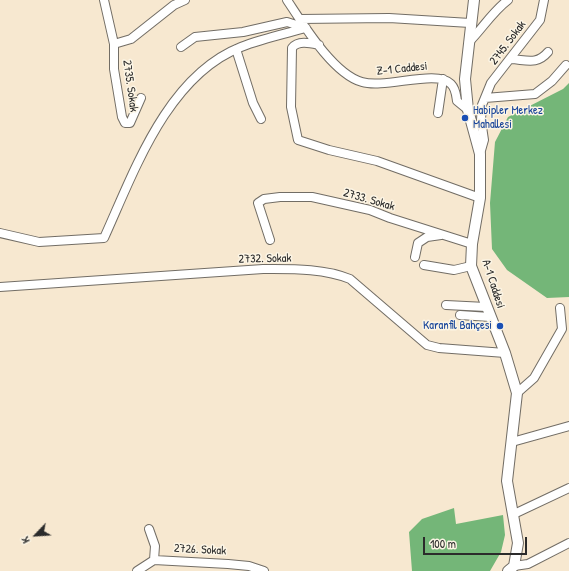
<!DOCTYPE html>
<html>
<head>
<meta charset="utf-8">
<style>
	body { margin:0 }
	#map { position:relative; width:569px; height:571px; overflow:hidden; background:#f7e8d0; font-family:"Patrick Hand",sans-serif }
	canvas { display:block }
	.north { position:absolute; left:16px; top:515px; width:40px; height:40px; -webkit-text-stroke:3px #fcf5e5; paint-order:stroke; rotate:245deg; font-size:11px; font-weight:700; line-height:16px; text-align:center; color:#2b2b2b }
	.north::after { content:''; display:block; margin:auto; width:14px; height:18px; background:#2b2b2b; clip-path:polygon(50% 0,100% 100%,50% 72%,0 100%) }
	.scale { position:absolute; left:423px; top:537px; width:104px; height:18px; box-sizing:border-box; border:2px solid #2b2b2b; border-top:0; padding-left:5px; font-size:12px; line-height:14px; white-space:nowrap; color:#2b2b2b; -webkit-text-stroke:3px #fcf5e5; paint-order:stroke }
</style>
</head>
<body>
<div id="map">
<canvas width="569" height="571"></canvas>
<div class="north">K</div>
<div class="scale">100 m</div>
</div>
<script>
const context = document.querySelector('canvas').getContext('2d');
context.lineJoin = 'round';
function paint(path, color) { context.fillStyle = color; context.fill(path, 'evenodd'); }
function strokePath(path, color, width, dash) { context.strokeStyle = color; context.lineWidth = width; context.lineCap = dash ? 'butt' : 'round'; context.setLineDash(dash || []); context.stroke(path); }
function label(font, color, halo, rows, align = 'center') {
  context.font = font + ' "Patrick Hand",sans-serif'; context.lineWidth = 3; context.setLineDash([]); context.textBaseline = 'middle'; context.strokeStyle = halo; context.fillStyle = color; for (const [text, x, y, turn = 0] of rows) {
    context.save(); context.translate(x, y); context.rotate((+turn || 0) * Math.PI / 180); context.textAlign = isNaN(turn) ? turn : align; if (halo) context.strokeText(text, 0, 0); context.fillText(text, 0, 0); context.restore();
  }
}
paint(new Path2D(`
	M569 83V297L547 298 507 270 492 249 490 203 495 142 508 117 563 89Z
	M454 508 456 524 503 515 505 535 501 552 490 571H412L409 532 422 519Z`), '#74b678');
const minor = new Path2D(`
	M104 0 114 44V69L122 117 125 123H130L141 98
	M287 0C303 24 333 74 362 82 385 89 437 69 451 84 456 89 456 95 457 101L468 110
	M300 19 389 18 470 23
	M469 42C482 29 493 11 508 0
	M114 44 131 39 174 5 185 0
	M319 45C310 43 298 40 292 48L291 107 298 140 329 150 377 161 480 198
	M181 47 195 37 243 32 287 22 306 28
	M236 49 253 103 261 119
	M511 59C527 60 537 65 548 52
	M485 98 535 94 552 81 566 65
	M438 113 443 79
	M480 154 484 140 481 120 482 105 491 83 540 20 544 0
	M0 233 39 242 104 238C134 172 167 76 241 47 261 39 284 34 306 28
	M270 240 258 203 264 199 280 197H312L370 210 390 218 472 244
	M415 257 418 243 427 237 441 235
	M424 265 454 270 471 266
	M0 287 263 269C291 269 324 268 350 279L427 345 439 348 505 353
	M446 305 486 307
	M460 315 490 317
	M517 393 534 378 562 329 560 308
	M512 442 569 426
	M514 514 569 488
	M149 529 155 546 154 560
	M514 566 528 564 569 543
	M137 571 154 560 228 564 249 566 264 571`);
const major = new Path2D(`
	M474 0 465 79 468 110 480 154V198L472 244 471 266 505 353 517 393 507 481 518 543 514 566 508 571`);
strokePath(minor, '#726d65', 10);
strokePath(major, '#726d65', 12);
strokePath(minor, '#fff', 8);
strokePath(major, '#fff', 10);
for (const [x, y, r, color] of [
	[465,118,4,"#1a4fb4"],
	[500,326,4,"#1a4fb4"]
]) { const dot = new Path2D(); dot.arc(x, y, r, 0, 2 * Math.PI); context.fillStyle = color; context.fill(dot); strokePath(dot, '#fcf5e5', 1.5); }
label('12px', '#2b2b2b', '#fcf5e5', [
	["2745. Sokak",508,43,-53],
	["Z-1 Caddesi",402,69,-6],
	["2735. Sokak",130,86,82],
	["2733. Sokak",369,200,16],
	["2732. Sokak",265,259,-1],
	["A-1 Caddesi",493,284,72],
	["2726. Sokak",200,550,3]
]);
label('12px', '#164399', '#fcf5e5', [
	["Habipler Merkez",473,111],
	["Mahallesi",473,125],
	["Karanfil Bahçesi",492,326,"right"]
], 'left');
</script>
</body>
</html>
